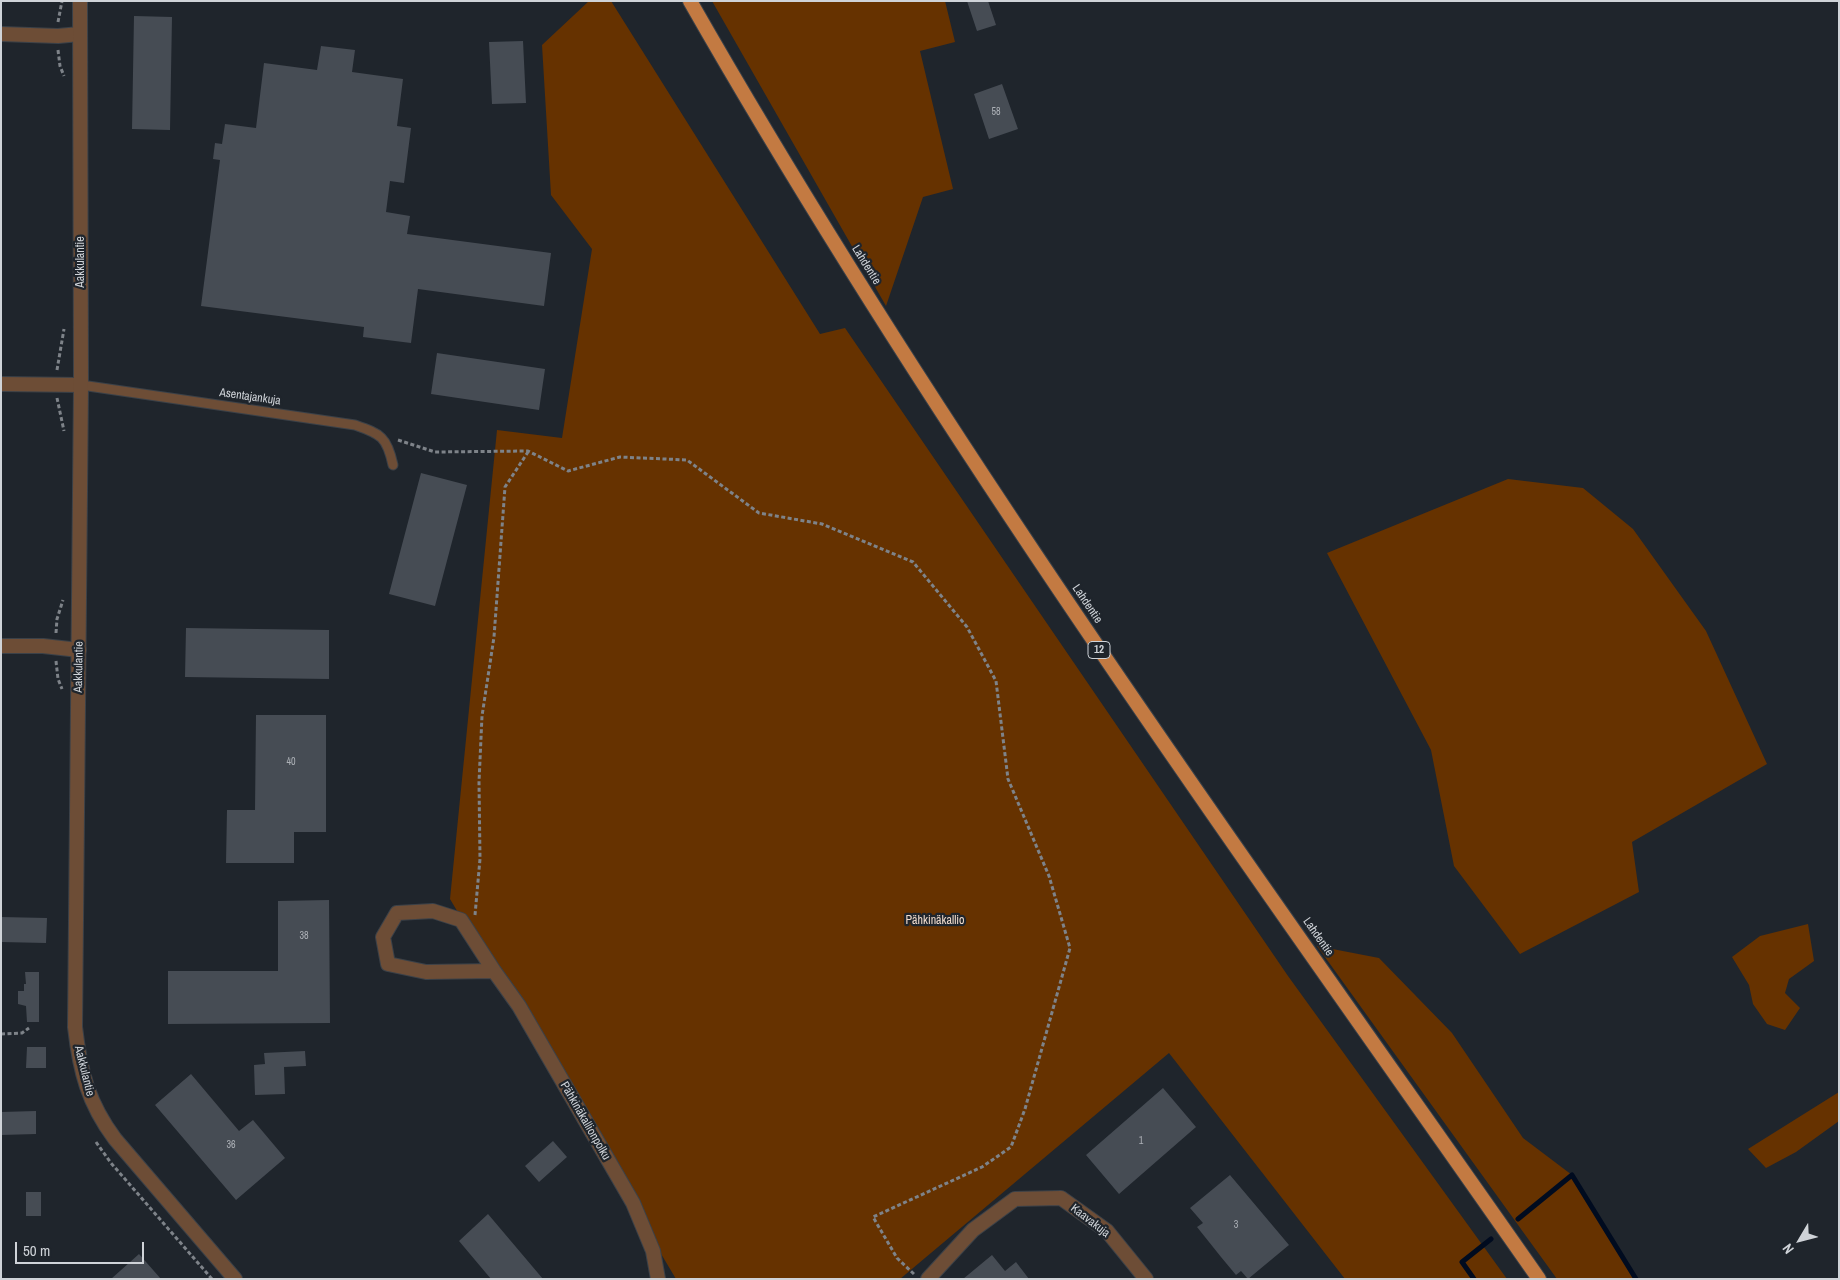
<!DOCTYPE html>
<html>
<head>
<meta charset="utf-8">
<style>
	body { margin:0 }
	#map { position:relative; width:1840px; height:1280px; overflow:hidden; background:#1f252c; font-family:"Archivo Narrow",sans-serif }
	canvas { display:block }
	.frame { position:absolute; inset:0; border:2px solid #cfd3d8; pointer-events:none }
	.north { position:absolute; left:1775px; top:1215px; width:50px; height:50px; -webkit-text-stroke:4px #1f252c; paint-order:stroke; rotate:233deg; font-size:14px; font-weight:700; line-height:20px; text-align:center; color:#cfd3d8 }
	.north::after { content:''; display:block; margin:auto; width:18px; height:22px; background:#cfd3d8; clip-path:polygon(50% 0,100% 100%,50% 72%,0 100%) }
	.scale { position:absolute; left:15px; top:1242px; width:129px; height:22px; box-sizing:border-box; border:2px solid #cfd3d8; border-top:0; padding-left:6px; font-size:15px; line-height:18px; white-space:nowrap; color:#cfd3d8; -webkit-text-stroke:4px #1f252c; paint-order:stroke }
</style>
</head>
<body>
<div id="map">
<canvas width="1840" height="1280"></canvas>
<div class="frame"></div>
<div class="north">N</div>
<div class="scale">50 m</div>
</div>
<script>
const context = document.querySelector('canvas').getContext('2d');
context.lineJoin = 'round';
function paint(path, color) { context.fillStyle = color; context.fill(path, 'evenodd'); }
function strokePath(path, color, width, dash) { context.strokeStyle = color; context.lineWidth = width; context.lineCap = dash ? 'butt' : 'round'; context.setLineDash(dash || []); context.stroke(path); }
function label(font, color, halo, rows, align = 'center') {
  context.font = font + ' "Archivo Narrow",sans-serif'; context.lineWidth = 4.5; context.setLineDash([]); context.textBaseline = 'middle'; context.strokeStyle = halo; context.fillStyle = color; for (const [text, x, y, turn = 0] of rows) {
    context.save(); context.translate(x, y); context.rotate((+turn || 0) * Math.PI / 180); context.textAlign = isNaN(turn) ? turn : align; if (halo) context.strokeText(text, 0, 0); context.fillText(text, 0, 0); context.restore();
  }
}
paint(new Path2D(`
	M589 1H611L820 334 845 328 1288 976 1507 1279H1345L1169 1053 900 1279H676L450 899 497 430 562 438 592 249 551 195 542 45Z
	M712 1H945L955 42 920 51 953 189 923 197 886 306Z
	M1508 479 1583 488 1633 529 1706 631 1767 764 1632 842 1639 892 1520 954 1454 866 1431 750 1327 553Z
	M1808 924 1814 961 1789 979 1785 993 1800 1008 1785 1030 1767 1024 1753 1004 1749 985 1732 957 1760 936Z
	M1317 946 1379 958 1452 1033 1523 1138 1572 1175 1636 1279H1557Z
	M1839 1092V1121L1796 1152 1766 1168 1748 1149Z`), '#663200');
strokePath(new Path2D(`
	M1518 1219 1572 1175 1636 1279
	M1474 1279 1462 1262 1491 1239`), '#000b1f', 5);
paint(new Path2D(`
	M967 1H988L996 25 977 31Z
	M134 16 172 17 170 130 132 129Z
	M523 41 526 103 492 104 489 42Z
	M321 46 355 50 352 72 403 79 397 126 411 128 404 183 390 181 386 212 410 216 407 234 551 253 544 306 418 289 411 343 363 337 364 327 201 306 220 160 213 159 215 143 222 144 225 124 256 128 264 63 317 70Z
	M1002 84 1018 129 989 139 974 94Z
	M437 353 545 369 539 410 431 394Z
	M421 473 467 485 435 606 389 594Z
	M186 628 329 630V679L185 677Z
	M256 715H326V832H294V863H226L227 810H255Z
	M329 900 330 1023 168 1024V971H278V901Z
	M1 917 47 918 46 943 1 942Z
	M25 972H39V1022H27L26 1006 18 1004V991H24V984H26Z
	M27 1047H46V1068H26Z
	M305 1051 306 1066 284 1067 285 1094 255 1095 254 1065 265 1064 264 1053Z
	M191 1074 239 1131 253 1120 285 1158 236 1200 155 1105Z
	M1163 1088 1196 1127 1119 1194 1086 1155Z
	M36 1111V1134L1 1135V1112Z
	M553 1141 567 1157 539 1182 525 1166Z
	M1230 1175 1289 1245 1248 1279 1241 1271 1236 1275 1221 1257 1197 1227 1203 1223 1190 1208Z
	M26 1192H41V1216H26Z
	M488 1214 543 1279H491L459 1241Z
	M139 1254 161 1279H111Z
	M992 1255 1005 1271 1016 1262 1029 1279H963Z`), '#464c54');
const service = new Path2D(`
	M81 385 355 425C381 434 387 437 393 465`);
const minor = new Path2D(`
	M1 34 58 36 80 34
	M1 384 81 385
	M1 646H43L79 650
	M494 971 426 972 388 964 383 937 397 913 433 911 461 920 494 971 519 1006 633 1203 653 1251 658 1279
	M928 1279 973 1230 1015 1199 1061 1198 1107 1231 1146 1279`);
const tertiary = new Path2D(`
	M80 1 81 385 75 1027C80 1071 88 1103 115 1139L235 1279`);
const trunk = new Path2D(`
	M690 1C944 446 1246 860 1539 1279`);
strokePath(service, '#3b4148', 11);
strokePath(minor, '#3b4148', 16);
strokePath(tertiary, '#3b4148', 16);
strokePath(trunk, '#3b4148', 16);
strokePath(new Path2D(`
	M58 22 62 1
	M58 50 60 66 64 76
	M57 370 64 329
	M57 398 64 431
	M398 440 435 452 528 451 568 471 620 457 687 460 759 513 822 524 913 562 967 627 996 681 1008 779 1049 876 1070 948 1025 1109 1011 1147 982 1167 873 1217 897 1258 915 1275
	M56 633 57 619 63 600
	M56 661 58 679 62 689
	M475 915 480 859 479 782 482 716 494 637 505 487 528 452
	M1 1034 22 1033 29 1028
	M96 1142 111 1163 212 1279`), '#7e8389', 3, [4, 2.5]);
strokePath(service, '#6d4d36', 9);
strokePath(minor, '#6d4d36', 14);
strokePath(tertiary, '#6d4d36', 14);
strokePath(trunk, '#c37a42', 14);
label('10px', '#adb1b7', null, [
	["58",996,112],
	["40",291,762],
	["38",304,936],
	["1",1141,1141],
	["36",231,1145],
	["3",1236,1225]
]);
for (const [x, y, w] of [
	[1099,650,22]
]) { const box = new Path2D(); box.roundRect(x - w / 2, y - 8.5, w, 17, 4); context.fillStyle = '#1f252c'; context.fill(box); strokePath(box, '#cfd3d8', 1); }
label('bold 11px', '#cfd3d8', null, [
	["12",1099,650]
]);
label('12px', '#cfd3d8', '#1f252c', [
	["Aakkulantie",81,262,-90],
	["Lahdentie",866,265,58],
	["Asentajankuja",250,397,8],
	["Lahdentie",1087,604,56],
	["Aakkulantie",79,667,-89],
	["Lahdentie",1318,937,55],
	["Aakkulantie",84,1071,76],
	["Pähkinäkallionpolku",585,1121,60],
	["Kaavakuja",1090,1221,38]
]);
label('12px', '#f1dccd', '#1f252c', [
	["Pähkinäkallio",935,921]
]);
</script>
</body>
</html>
